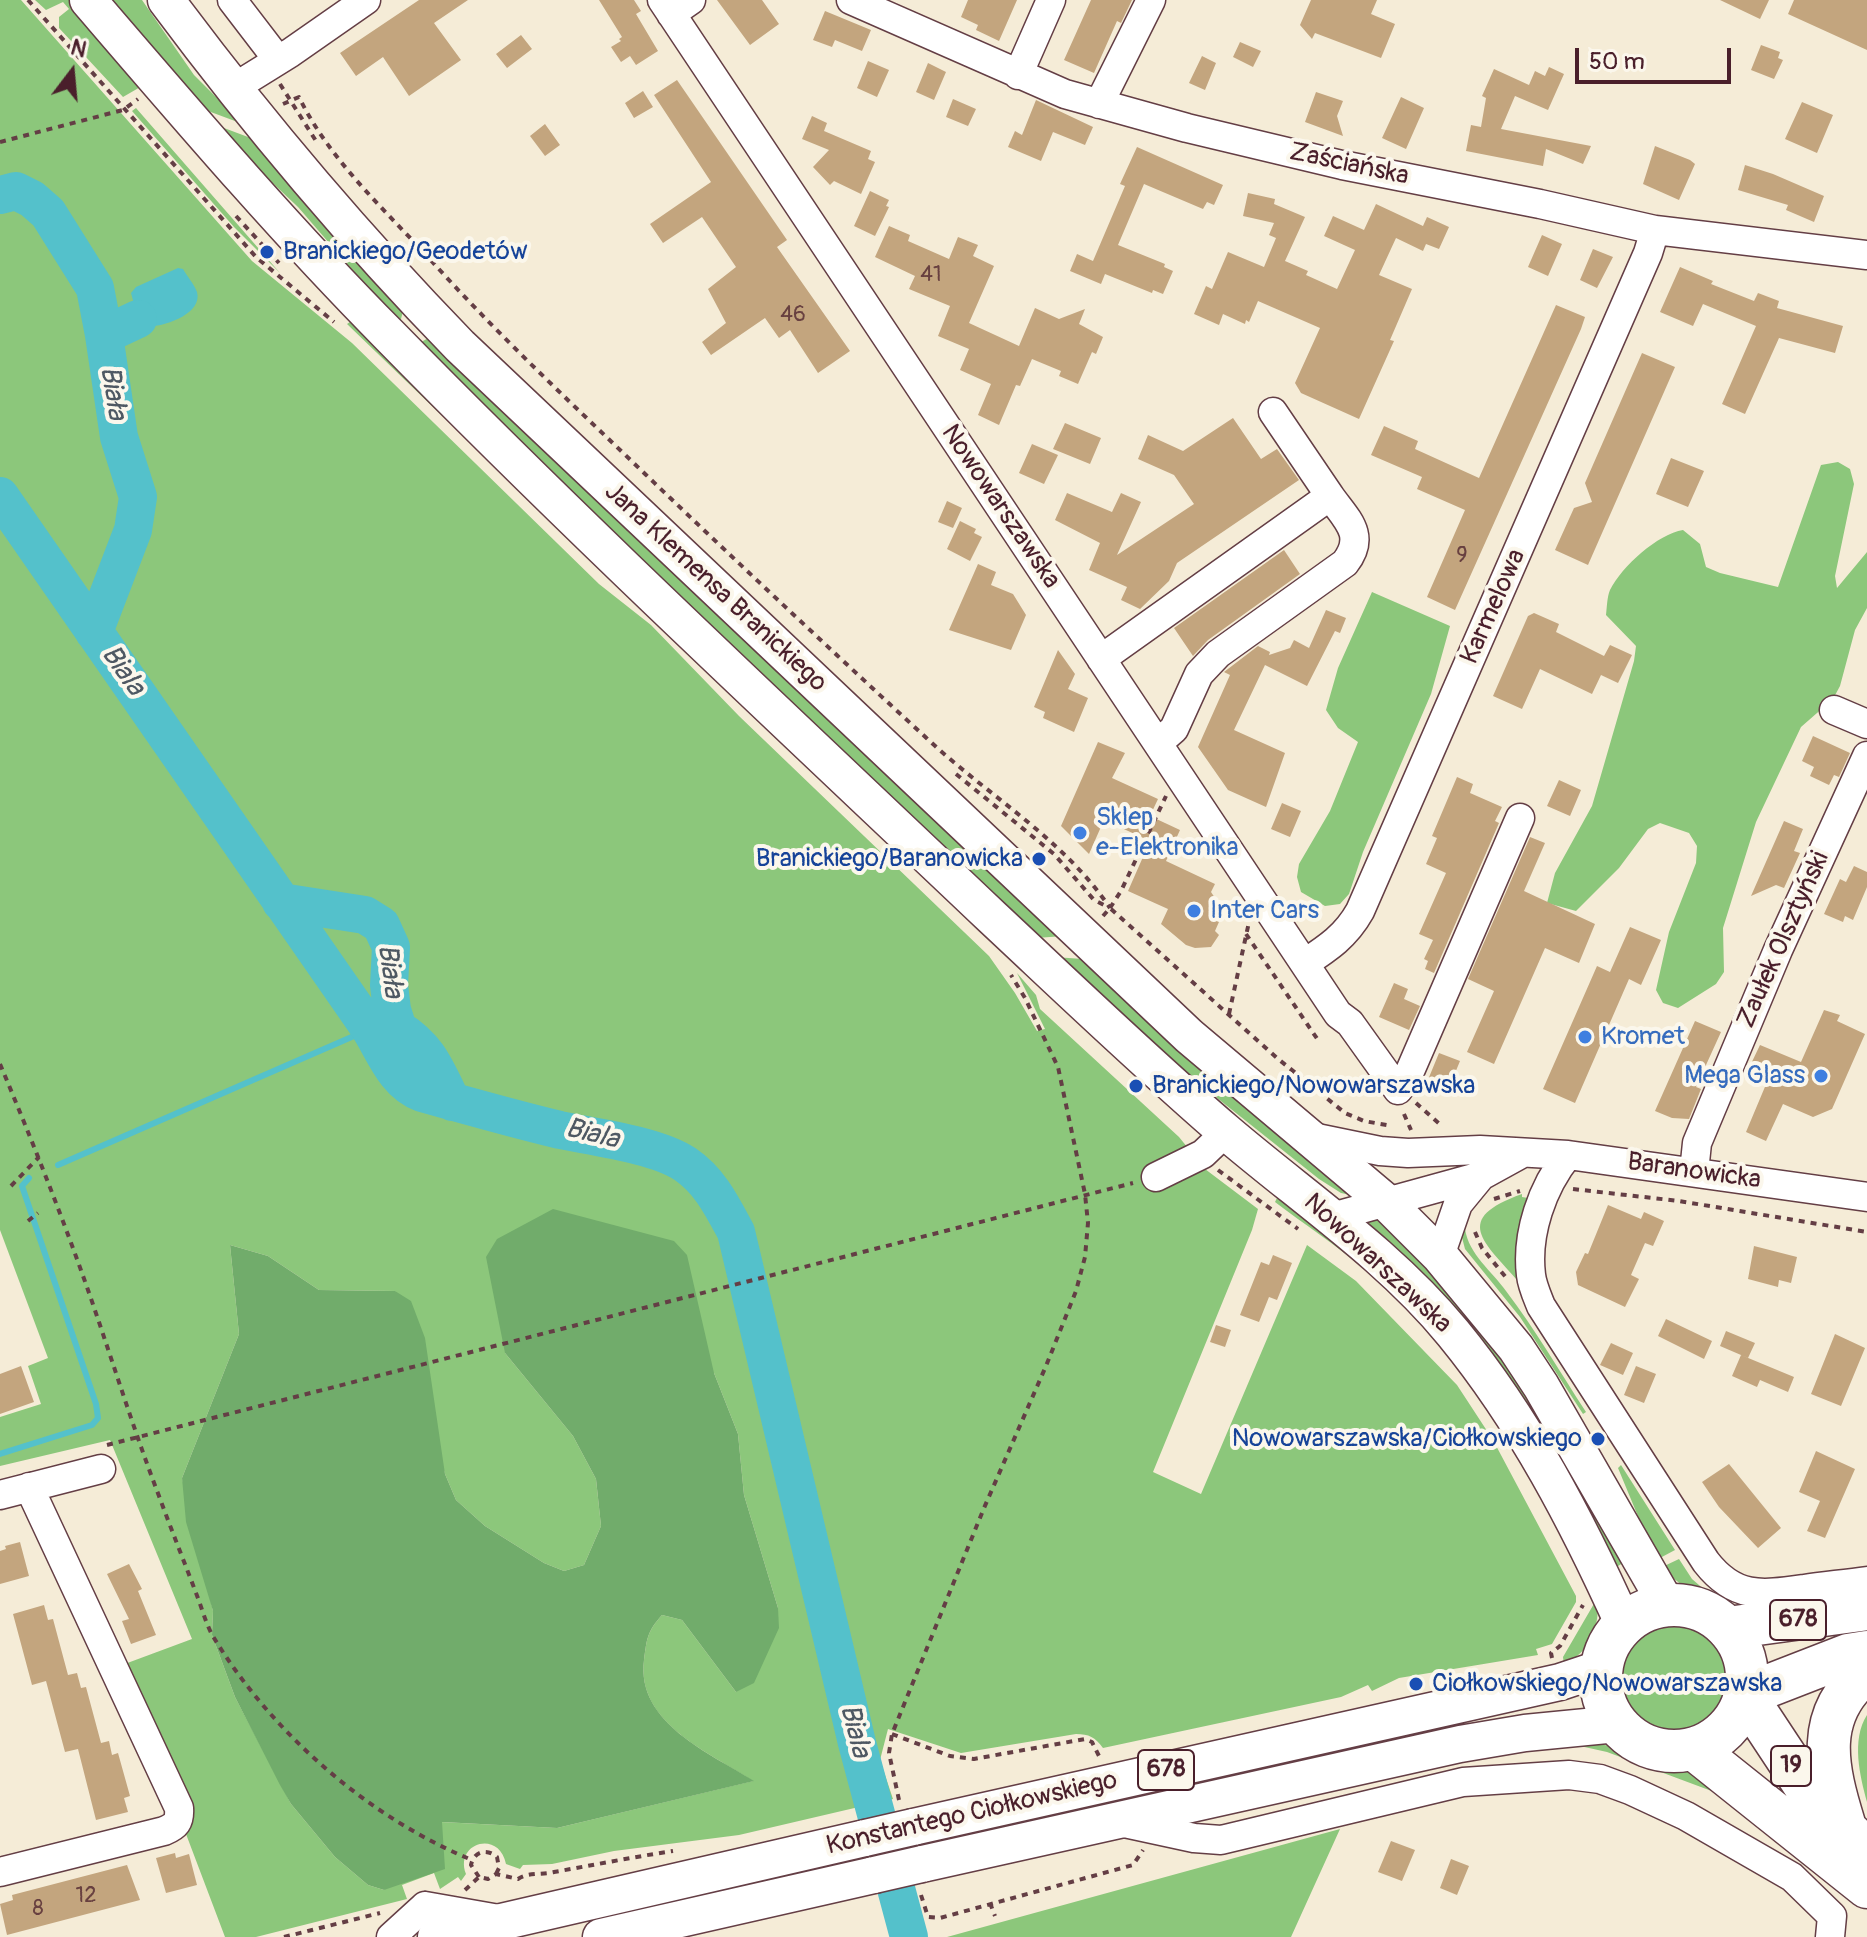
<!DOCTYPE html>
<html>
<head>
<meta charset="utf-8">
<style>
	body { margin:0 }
	#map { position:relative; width:1867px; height:1937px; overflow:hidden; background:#f5ecd7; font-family:Pangolin,sans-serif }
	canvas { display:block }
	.north { position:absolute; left:32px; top:32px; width:80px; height:80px; -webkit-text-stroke:6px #fbf7ec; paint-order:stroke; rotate:16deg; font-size:22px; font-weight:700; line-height:32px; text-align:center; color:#4a1f2b }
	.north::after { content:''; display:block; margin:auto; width:28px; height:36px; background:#4a1f2b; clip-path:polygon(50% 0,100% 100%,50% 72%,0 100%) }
	.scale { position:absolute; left:1575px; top:48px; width:156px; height:36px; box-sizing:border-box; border:4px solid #4a1f2b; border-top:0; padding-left:10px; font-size:24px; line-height:28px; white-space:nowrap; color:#4a1f2b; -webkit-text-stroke:6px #fbf7ec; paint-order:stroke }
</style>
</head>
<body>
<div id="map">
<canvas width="1867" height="1937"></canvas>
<div class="north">N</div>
<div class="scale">50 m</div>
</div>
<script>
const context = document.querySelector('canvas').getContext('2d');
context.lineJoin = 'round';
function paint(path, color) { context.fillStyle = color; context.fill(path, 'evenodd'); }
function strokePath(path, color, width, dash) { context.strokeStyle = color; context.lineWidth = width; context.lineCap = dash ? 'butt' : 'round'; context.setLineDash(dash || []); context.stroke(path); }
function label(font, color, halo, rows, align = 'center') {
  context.font = font + ' Pangolin,sans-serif'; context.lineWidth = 8; context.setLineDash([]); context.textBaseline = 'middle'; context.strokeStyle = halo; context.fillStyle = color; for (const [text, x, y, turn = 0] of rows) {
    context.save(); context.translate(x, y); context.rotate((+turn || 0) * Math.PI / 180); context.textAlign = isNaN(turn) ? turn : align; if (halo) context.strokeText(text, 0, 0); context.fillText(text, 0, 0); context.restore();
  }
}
paint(new Path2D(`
	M0 0H21L252 261 352 343 599 584 651 625 739 716 989 956 1015 993 1037 1031 1045 1029 1017 973 1036 995 1040 1009 1179 1137 1205 1169 1258 1209 1252 1230 1153 1472 1201 1494 1307 1245 1356 1281 1457 1385 1493 1440 1576 1596V1602L1552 1644 1536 1649 1538 1655 1399 1678 1372 1691 1368 1685 1341 1697 1103 1748C1095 1737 1089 1734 1076 1734L961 1753 888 1729 880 1760 893 1799 739 1835 614 1851 552 1864 523 1865 520 1869 506 1864C499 1829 454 1843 466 1874L461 1881 458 1877 440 1889 434 1873 402 1885 407 1899 256 1937H225L122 1665 192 1639 110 1440 0 1466V1417L41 1404 28 1366 48 1358 0 1230ZM230 1245 268 1256 319 1290 395 1291 445 1474 456 1500 485 1526 544 1563 564 1571 584 1565 601 1526 596 1479 573 1436 505 1353 714 1373 738 1434 744 1495 778 1608 736 1692 682 1620 662 1615C647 1632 647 1638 644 1660 636 1723 709 1752 753 1781L557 1828 441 1822 384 1890 368 1885 335 1857 291 1804 235 1697 212 1635 213 1611 182 1478 239 1334Z
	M35 0H69L142 86 123 97 59 28V17L69 9 63 2 46 10Z
	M103 0H142L194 75 243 124 200 108Z
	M136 108 280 273 234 227 132 111Z
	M208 122 248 137 252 133 404 307 401 319 393 317 298 207Z
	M353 320 609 577 347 324Z
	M430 337 1064 936 1036 938 416 345Z
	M1838 462 1850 469 1854 484 1835 576 1837 588 1867 552V608L1855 630 1840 686 1833 699 1801 727 1756 822 1723 928 1724 972 1716 984 1678 1008 1663 1003 1656 990 1669 932 1696 863 1697 846 1689 833 1660 823 1648 829 1619 868 1576 911 1547 903 1555 873 1592 806 1634 661 1636 646 1606 615C1607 607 1607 597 1610 590 1622 566 1658 534 1683 530L1700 544 1706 567 1720 573 1778 587 1821 465Z
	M1372 592 1450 626 1431 694 1363 852 1349 894 1340 904 1325 906 1301 892 1297 877 1299 864 1330 811 1358 742 1338 728 1326 710 1338 668Z
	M1054 957 1083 959 1360 1197 1341 1193 1319 1179 1124 1024Z
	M1522 1194V1197L1528 1198 1516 1254 1519 1282C1483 1241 1452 1219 1522 1194Z
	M1277 1198H1281L1352 1253 1440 1337 1512 1443C1468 1380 1423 1320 1364 1269 1336 1245 1304 1224 1275 1202Z
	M1378 1215 1418 1253 1514 1371 1623 1563 1613 1569 1350 1216Z
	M1459 1226 1465 1229C1469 1255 1492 1271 1506 1291 1535 1329 1560 1372 1586 1412L1583 1414 1520 1317 1465 1249Z
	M1621 1465 1675 1550 1660 1558 1647 1538 1618 1468Z
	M1679 1559 1692 1579 1714 1598 1682 1585 1660 1568Z
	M1595 1602 1598 1603C1598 1633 1590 1650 1564 1665L1563 1657Z
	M1621 1678a55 55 0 1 1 110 0a55 55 0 1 1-110 0Z
	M1867 1715V1802C1860 1776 1851 1740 1867 1715Z
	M1577 1741 1611 1746 1642 1759 1688 1770 1717 1793 1607 1752 1580 1746Z
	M1340 1829 1291 1937H947Z`), '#8cc77b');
paint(new Path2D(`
	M553 1209 674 1241 687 1255 714 1373 738 1434 744 1495 778 1608 779 1628 754 1683 736 1692 682 1620 662 1615C647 1632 647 1638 644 1660 636 1723 710 1753 754 1781L557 1828 442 1822 445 1869 384 1890 368 1885 335 1857 291 1804 280 1785 235 1697 212 1635 213 1611 186 1522 182 1478 239 1334 230 1245 268 1256 319 1290 395 1291 411 1301 425 1338 445 1474 456 1500 485 1526 544 1563 564 1571 584 1565 601 1526 596 1479 573 1436 505 1353 486 1257 497 1239Z`), '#71ac6b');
paint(new Path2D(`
	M178 268 183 269C187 276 194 284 197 292 203 313 165 327 149 326L138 319 131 293 136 287Z`), '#54c1cb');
strokePath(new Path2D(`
	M58 1165 370 1029
	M0 1454 92 1425 98 1418 96 1404 22 1186 29 1178
	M896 1937 908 1935`), '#54c1cb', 6);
strokePath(new Path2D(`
	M0 195 16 191 32 199 48 213 95 288 104 335 119 437 138 497 133 530 94 632
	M104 335 138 319
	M0 496 370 1029C385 1053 395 1083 422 1093 468 1106 514 1119 560 1130 594 1137 657 1145 685 1164 710 1181 722 1206 736 1232L857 1743 909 1937
	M281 902 365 915 381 925 391 947 389 985 392 1010 398 1029C429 1048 436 1070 452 1102`), '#54c1cb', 38);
paint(new Path2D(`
	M419 0H468L434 23 461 60 409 96 383 57 356 76 340 53Z
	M599 0H634L641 11 636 14 658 51 636 65 630 56 621 62 611 47 621 41 619 39 622 37Z
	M717 0H762L779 24 750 45Z
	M968 0H1017L999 41 976 30 978 25 961 17Z
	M1091 0H1132L1121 23 1117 21 1094 73 1064 60Z
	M1311 0H1377L1371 14 1395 24 1381 58 1315 33 1312 39 1300 25Z
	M1720 0H1769L1760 19Z
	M1794 0H1867V50L1788 14Z
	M825 11 871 30 862 51 835 40 832 47 813 40Z
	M521 35 532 49 507 68 496 54Z
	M1240 42 1261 51 1253 67 1233 57Z
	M1761 45 1780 52 1778 58 1783 60 1774 79 1751 70Z
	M1202 56 1216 63 1205 90 1189 83Z
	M868 61 889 70 877 97 857 88Z
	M928 63 946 72 934 100 916 92Z
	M1549 67 1564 74 1548 110 1515 96 1501 129 1591 146 1583 164 1546 149 1543 166 1466 151 1471 125 1481 127 1486 98 1482 96 1494 69 1529 85 1535 71 1545 76Z
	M677 80 787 240 777 247 850 351 818 373 790 330 779 338 765 318 711 355 702 342 726 323 708 289 736 267 702 217 663 243 650 224 711 182 654 95Z
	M643 91 653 107 634 118 625 103Z
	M1316 92 1343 101 1337 116 1343 136 1305 122Z
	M1401 97 1424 108 1406 149 1382 138Z
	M953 99 976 109 968 126 946 117Z
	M1036 100 1093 127 1085 145 1053 132 1041 161 1008 147 1015 131 1022 135Z
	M1802 102 1833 115 1817 153 1785 139Z
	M812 116 827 123 824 131 871 151 868 159 875 162 861 194 834 181 830 185 813 167 829 150 802 139Z
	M545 124 560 145 545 156 530 136Z
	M1655 146 1690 160 1695 164 1679 200 1643 184Z
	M1137 147 1223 185 1214 205 1207 202 1203 209 1144 184 1118 245 1165 264 1164 267 1173 271 1163 294 1153 290 1152 293 1105 274 1101 284 1070 271 1077 254 1093 261 1125 186 1120 184Z
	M1745 165 1773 174 1824 196 1814 222 1786 210 1788 205 1738 190Z
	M870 191 889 200 886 206 889 207 875 236 854 226Z
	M1248 193 1275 199 1274 204 1305 217 1285 261 1308 271 1306 275 1337 289 1355 250 1324 236 1333 216 1364 230 1376 204 1423 226 1427 217 1449 227 1439 249 1426 244 1423 251 1396 238 1379 275 1412 289 1390 340 1394 341 1359 419 1301 393 1295 383 1320 328 1258 301 1249 322 1246 320 1245 324 1223 314 1219 325 1194 314 1206 286 1212 289 1228 252 1264 267 1276 238 1269 235 1274 223 1243 216Z
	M889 226 910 235 908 241 949 259 958 237 978 245 973 256 994 266 969 323 1019 346 1035 308 1059 319 1085 309 1079 324 1103 337 1096 354 1092 352 1078 384 1059 376 1061 371 1032 359 1020 386 1016 385 999 425 978 415 991 384 960 370 969 349 938 336 950 306 909 289 915 276 875 257Z
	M1542 235 1562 244 1548 276 1528 267Z
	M1593 249 1613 257 1597 288 1580 280Z
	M1680 267 1713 281 1711 284 1754 301 1758 293 1779 301 1777 308 1843 326 1835 353 1779 338 1745 414 1722 404 1756 326 1703 304 1693 326 1660 312Z
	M1556 305 1585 317 1581 329 1455 610 1427 597 1465 510 1417 489 1422 477 1371 455 1384 426 1418 441 1415 449 1479 478Z
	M1642 353 1675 367 1588 565 1555 550 1574 508 1592 502 1585 483Z
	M1233 418 1261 459 1277 449 1299 480 1177 563 1169 581 1140 609 1121 600 1127 587 1089 570 1100 543 1055 520 1067 493 1112 512 1121 493 1141 502 1117 555 1194 504 1174 475 1138 459 1148 435 1183 451Z
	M1065 423 1101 438 1090 464 1053 449Z
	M1032 444 1058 455 1044 484 1019 473Z
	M1671 458 1704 471 1688 507 1656 494Z
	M947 501 962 508 953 528 938 522Z
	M960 521 976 529 974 533 982 537 970 561 947 549Z
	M1284 550 1300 574 1208 640 1193 656 1174 628Z
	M978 564 996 572 991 585 1013 594 1026 615 1011 650 949 630Z
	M1326 610 1346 618 1340 633 1335 631 1307 686 1265 665 1234 730 1285 753 1266 807 1228 790 1198 747 1230 675 1224 672 1258 646 1270 652 1269 655 1290 648 1294 640 1309 648Z
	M1534 613 1559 624 1556 632 1604 656 1610 645 1632 655 1618 683 1601 675 1592 694 1540 669 1522 709 1493 696 1528 616Z
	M1058 650 1075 674 1068 689 1088 698 1074 732 1043 718 1045 712 1034 707Z
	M1813 736 1850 753 1839 777 1834 775 1829 785 1810 776 1814 767 1802 761Z
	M1098 742 1125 753 1112 778 1158 799 1150 816 1180 830 1166 861 1215 884 1211 892 1219 904 1222 915 1215 931 1219 935 1211 947 1195 948 1186 945 1161 924 1168 909 1128 891 1150 841 1104 820 1089 854 1061 826Z
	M1457 777 1473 784 1470 793 1502 807 1495 821 1499 823 1434 973 1425 969 1428 961 1424 959 1433 940 1419 934 1446 873 1426 864 1437 838 1432 836Z
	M1559 780 1581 790 1570 816 1547 806Z
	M1282 803 1301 811 1290 837 1271 829Z
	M1784 821 1803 829 1794 851 1800 853 1784 888 1776 885 1751 896Z
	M1530 837 1545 843 1524 891 1595 924 1579 963 1545 948 1494 1064 1467 1052 1494 991 1468 979Z
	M1854 866 1867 872V887L1853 920 1845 916 1843 922 1824 914 1840 879 1846 882Z
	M1630 927 1661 940 1641 985 1629 979 1575 1103 1543 1089 1597 966 1610 972Z
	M1394 983 1408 989 1404 999 1420 1006 1409 1030 1379 1017Z
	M1824 1010 1840 1015 1837 1021 1865 1034 1832 1109 1813 1117 1783 1104 1766 1141 1746 1132 1767 1082 1757 1077 1749 1068 1760 1045 1801 1062Z
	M1695 1021 1721 1032 1696 1087 1701 1089 1689 1119 1672 1118 1655 1111Z
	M1439 1053 1460 1061 1446 1095 1425 1087Z
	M1608 1205 1641 1219 1644 1212 1664 1221 1653 1246 1645 1243 1631 1275 1639 1279 1625 1307 1578 1285 1576 1272 1585 1253 1588 1254Z
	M1754 1246 1797 1257 1791 1283 1779 1280 1778 1287 1748 1279Z
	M1273 1255 1292 1263 1277 1300 1269 1297 1259 1322 1240 1315 1261 1262 1269 1265Z
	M1666 1319 1712 1341 1704 1359 1658 1336Z
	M1216 1325 1231 1330 1225 1347 1210 1342Z
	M1726 1331 1755 1343 1748 1358 1720 1346Z
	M1835 1334 1865 1348 1841 1406 1811 1394Z
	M1611 1343 1633 1353 1623 1375 1600 1365Z
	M1741 1355 1794 1377 1788 1392 1760 1380 1757 1387 1732 1376Z
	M21 1366 34 1402 0 1414V1374Z
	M1636 1366 1656 1374 1644 1403 1624 1395Z
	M1816 1451 1855 1469 1825 1538 1807 1531 1820 1501 1799 1492Z
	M1729 1464 1781 1528 1758 1548 1719 1507 1702 1482Z
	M20 1542 29 1576 0 1584V1551L6 1549 5 1546Z
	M129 1564 142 1589 138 1591 156 1635 131 1644 122 1621 129 1619 107 1574Z
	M44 1605 48 1620 53 1619 68 1675 77 1673 81 1688 86 1687 101 1743 109 1741 112 1755 118 1753 130 1796 124 1798 128 1812 96 1820 78 1749 65 1752 46 1681 32 1685 13 1614Z
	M1391 1841 1415 1850 1402 1881 1378 1872Z
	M175 1853 176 1858 189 1854 197 1885 166 1893 156 1858Z
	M1451 1859 1469 1866 1457 1895 1440 1888Z
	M127 1865 140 1900 7 1935 0 1904 13 1900 12 1895Z`), '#c3a57e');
const minor = new Path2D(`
	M232 0 278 60
	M662 0 1338 1014 1350 1023 1398 1090 1407 1078 1520 818
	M851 0 1065 94 1187 128 1342 165 1540 204 1655 230 1867 255
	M671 14 691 0
	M1018 75 1051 0
	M232 89 290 53 366 0
	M1099 104 1151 0
	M1101 659 1330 496 1273 412
	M1834 710 1867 724
	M1158 743 1174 729 1199 674 1218 654 1345 563C1367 535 1346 519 1330 496
	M1305 963C1328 948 1346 936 1360 911L1648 253 1655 230
	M1307 1136 1380 1151 1408 1153 1480 1150 1568 1155 1867 1197
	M1568 1155C1542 1187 1526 1234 1531 1275 1532 1285 1537 1296 1541 1306L1706 1562C1735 1599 1761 1595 1804 1589 1825 1586 1846 1584 1867 1581
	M1694 1172 1697 1143 1778 950 1867 756
	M1156 1177 1203 1154 1226 1132
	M1332 1217 1481 1176 1521 1154
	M1440 1256 1458 1204 1481 1176
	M0 1495 101 1469
	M1120 1822 1194 1838 1221 1840 1463 1782 1569 1775 1600 1779 1630 1790 1686 1816 1792 1877 1832 1916 1830 1937
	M0 1872 164 1831C176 1826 180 1822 179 1808L29 1487
	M425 1906 499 1919
	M391 1937 425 1906`);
const major = new Path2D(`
	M88 0C186 114 284 229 390 336 585 535 790 725 992 917 1069 989 1145 1062 1225 1131 1302 1197 1388 1254 1453 1333 1525 1421 1577 1521 1624 1625
	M166 0C256 121 354 237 460 346L1189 1036 1386 1202 1440 1256 1516 1348 1541 1386 1667 1605
	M913 1827 1560 1682 1602 1668
	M922 1864 1460 1744 1525 1733 1617 1724
	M436 1937 865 1838
	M601 1937 874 1875`);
const highway = new Path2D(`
	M1601 1678a73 73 0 1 1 146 0a73 73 0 1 1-146 0Z
	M1728 1628 1867 1609
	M1745 1695 1813 1798 1867 1850
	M1745 1695 1848 1655 1867 1652
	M1694 1749 1867 1887
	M1844 1824C1827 1769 1813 1714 1867 1672`);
strokePath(minor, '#643e45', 31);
strokePath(major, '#643e45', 39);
strokePath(highway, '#643e45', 45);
strokePath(new Path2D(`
	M28 0 256 257 334 322
	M280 84 316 141
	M283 104 299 97C329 159 382 207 428 257 495 332 569 401 642 471 738 563 835 654 933 744 992 798 1065 841 1110 908
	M0 142 123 110 138 99
	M236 216 279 263
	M956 774 1054 854 1094 900 1108 907
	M1110 908 1121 891 1166 796
	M1103 916 1110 908 1277 1058 1345 1113 1364 1121 1392 1126
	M1246 934 1320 1043
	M1229 1014 1249 922
	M0 1064C31 1138 61 1213 88 1290 112 1359 133 1428 159 1496 171 1529 184 1561 196 1593 202 1608 206 1625 214 1638 272 1733 369 1818 472 1860
	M1416 1103 1442 1126
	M1404 1114 1411 1130
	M1218 1170 1298 1229
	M11 1186 39 1157
	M1573 1189 1679 1201 1867 1232
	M1494 1199 1520 1191
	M28 1221 38 1213
	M1475 1232 1482 1248 1508 1280
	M107 1445 1133 1183
	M1552 1658 1551 1653 1560 1646 1583 1605
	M892 1734 950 1756 974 1759 1085 1739 1092 1742 1099 1756
	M899 1800 889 1753 892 1734 984 1508 1046 1366 1076 1291 1085 1257 1088 1223 1085 1194 1058 1067 1025 998 1011 975
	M479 1877 471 1865C474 1851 487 1848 497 1857L499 1868 496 1874
	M465 1890 479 1877 488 1879 496 1874 518 1879C529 1872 541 1875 554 1872 594 1865 633 1857 673 1851
	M921 1895 928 1917 940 1918 1133 1865 1143 1850
	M990 1903 995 1916
	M284 1937 380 1913`), '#643e45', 4, [6, 6]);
strokePath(minor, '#fff', 28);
strokePath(major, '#fff', 36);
strokePath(highway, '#fff', 42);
const majorBridge = new Path2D(`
	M865 1838 913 1827
	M874 1875 922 1864`);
strokePath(majorBridge, '#643e45', 39, []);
strokePath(majorBridge, '#fff', 36);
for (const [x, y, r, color] of [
	[267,252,8,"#1a4fb4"],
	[1080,833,8,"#3f7fe0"],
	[1039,859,8,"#1a4fb4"],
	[1194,911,8,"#3f7fe0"],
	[1585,1037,8,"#3f7fe0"],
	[1821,1076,8,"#3f7fe0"],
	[1136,1086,8,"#1a4fb4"],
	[1598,1439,8,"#1a4fb4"],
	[1416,1684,8,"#1a4fb4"]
]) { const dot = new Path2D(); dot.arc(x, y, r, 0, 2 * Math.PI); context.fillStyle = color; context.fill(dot); strokePath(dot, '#fbf7ec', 3); }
label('22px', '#684040', null, [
	["41",931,275],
	["46",793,315],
	["9",1462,556],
	["12",86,1896],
	["8",38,1909]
]);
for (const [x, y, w] of [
	[1798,1620,56],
	[1791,1766,40],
	[1166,1770,56]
]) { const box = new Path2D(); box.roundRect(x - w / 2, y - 20, w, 40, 6); context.fillStyle = '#fbf7ec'; context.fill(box); strokePath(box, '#4a1f2b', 2); }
label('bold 24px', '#4a1f2b', null, [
	["678",1798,1620],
	["19",1791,1766],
	["678",1166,1770]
]);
label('26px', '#4a1f2b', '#fbf7ec', [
	["Zaściańska",1349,165,12],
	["Nowowarszawska",1000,507,56],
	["Jana Klemensa Branickiego",715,588,43],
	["Karmelowa",1494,607,-66],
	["Zaułek Olsztyński",1784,940,-66],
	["Baranowicka",1694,1172,8],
	["Nowowarszawska",1377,1264,43],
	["Konstantego Ciołkowskiego",972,1814,-13]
]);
label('26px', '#164399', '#fbf7ec', [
	["Branickiego/Geodetów",283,252],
	["Branickiego/Baranowicka",1023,859,"right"],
	["Branickiego/Nowowarszawska",1152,1086],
	["Nowowarszawska/Ciołkowskiego",1582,1439,"right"],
	["Ciołkowskiego/Nowowarszawska",1432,1684]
], 'left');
label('26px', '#366cbe', '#fbf7ec', [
	["Sklep",1096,818],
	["e-Elektronika",1096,848],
	["Inter Cars",1210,911],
	["Kromet",1601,1037],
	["Mega Glass",1805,1076,"right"]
], 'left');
label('italic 28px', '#4e5863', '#fbf7ec', [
	["Biała",112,393,81],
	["Biala",122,671,55],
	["Biała",389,971,83],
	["Biala",592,1135,14],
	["Biala",854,1731,76]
]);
</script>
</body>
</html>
